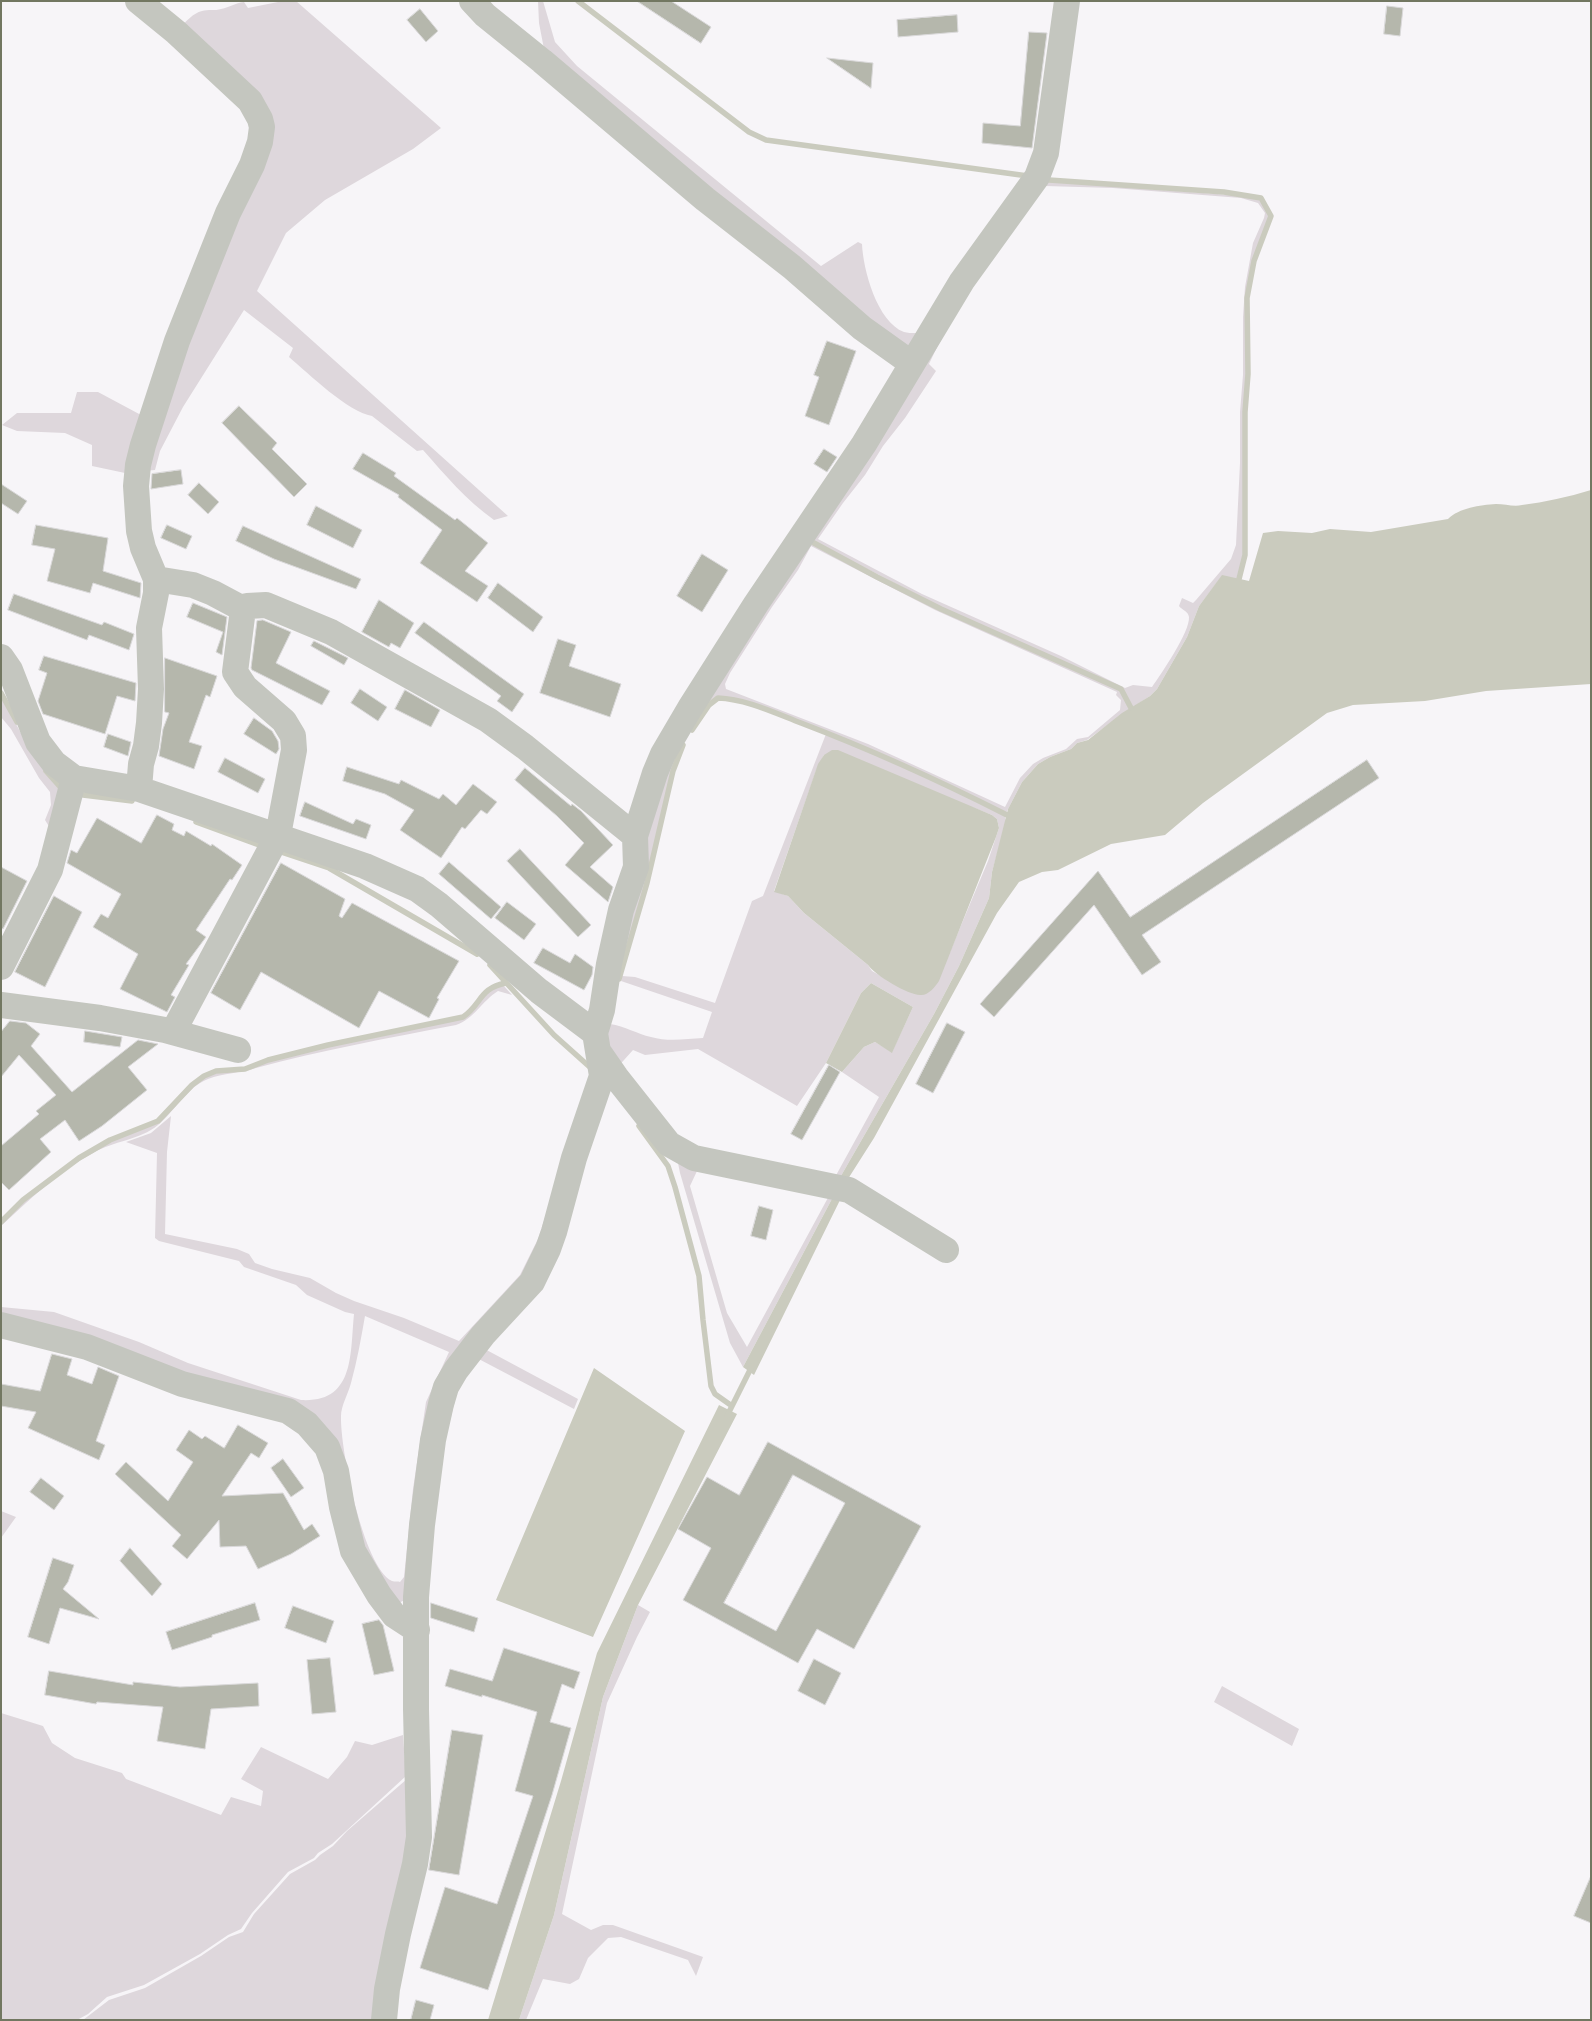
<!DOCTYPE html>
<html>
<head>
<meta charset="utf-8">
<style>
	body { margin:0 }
	#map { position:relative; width:1592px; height:2021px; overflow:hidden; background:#f7f5f8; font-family:Montserrat,sans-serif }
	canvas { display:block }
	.frame { position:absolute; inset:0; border:2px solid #727761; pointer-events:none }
</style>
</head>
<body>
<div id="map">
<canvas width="1592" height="2021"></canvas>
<div class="frame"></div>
</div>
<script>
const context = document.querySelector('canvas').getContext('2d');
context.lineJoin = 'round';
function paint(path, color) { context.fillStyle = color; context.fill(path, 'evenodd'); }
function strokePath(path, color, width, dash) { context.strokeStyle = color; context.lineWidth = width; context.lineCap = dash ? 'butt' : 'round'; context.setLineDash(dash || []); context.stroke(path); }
paint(new Path2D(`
	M283 1H296L441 128 413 149 325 200 286 233 257 291 508 516 494 520C466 500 445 475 423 450L417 451 372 416C348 412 309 374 289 357L293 348 244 310 183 407 160 451 155 470 143 471 146 449 268 140 180 27C186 22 193 13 202 11 208 9 215 11 221 9 230 7 235 3 244 2L248 8Z
	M538 1H543L555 42 577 66 821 266 858 242 862 244C863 269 877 322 904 332 907 333 912 333 916 333L910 355 544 49 539 23Z
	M1043 181 1244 196 1260 200 1269 216 1253 261 1246 298V374L1244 412V554L1238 579 1222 576 1199 606 1187 637 1157 689 1150 696 1133 707 1121 688 941 607 813 541V543L917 599 1119 690 1130 709 1087 740 1077 743 1071 749 1050 757 1038 764 1022 782 1006 813 858 744 766 708 727 697H717L708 704 694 724 681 746 672 771 646 883 618 978 614 977 643 860 654 798 668 757 694 713 733 657 765 603 834 499 912 388 936 339 989 254ZM1045 186 1113 188 1241 198 1258 203 1265 213 1264 218 1253 243 1245 287 1243 317V375L1240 412V463L1236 545 1231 559 1196 600 1193 603 1182 598 1179 606C1182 610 1188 611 1189 617 1190 632 1161 674 1152 687L1133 685 1125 688 1061 656 922 594 818 539 843 503 865 475 883 446 905 418 936 371 929 364C959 300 1004 242 1045 186ZM811 546 935 610 1117 692 1116 695 1121 700 1120 710 1088 737 1077 739 1066 749 1043 758 1033 764 1020 778 1005 807 868 744 726 689 725 684 730 673 772 607 798 570Z
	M77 392H98L141 415 125 473 92 466V445L65 433 17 431 2 425 17 413H71Z
	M1 695C18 728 35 763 61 790L50 828 45 820 51 805 50 792 39 778 11 729 1 717Z
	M826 734 912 770 1000 813 1005 816 1006 822 992 872 989 898 959 966 934 1014 838 1181 834 1179 879 1097 842 1072 864 1047 875 1042 892 1052 913 1007 871 983 861 993 826 1063 797 1106 698 1049 645 1055 633 1050 615 1070 604 1052 610 1024C625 1026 637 1034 651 1037 668 1042 686 1039 703 1038L712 1012 621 981 622 976 635 977 715 1003 752 901 763 896ZM824 755 977 809 992 815 997 819 999 828 988 861 957 935 950 952 897 985 872 971 868 965 804 913 788 896 774 891 816 771Z
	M503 985 512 995 498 991C482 1001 474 1019 456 1025 389 1038 322 1050 256 1068 241 1073 223 1073 208 1079 187 1087 175 1111 158 1125 140 1140 113 1141 93 1153 59 1171 29 1200 1 1226V1224L24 1201 80 1159 111 1141 159 1122 194 1086 204 1077 216 1072 245 1070 268 1062 328 1047 464 1018C478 1008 483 987 503 985Z
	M171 1116 167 1152 165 1234 237 1249 249 1254 255 1263 272 1269 310 1278 336 1293 354 1301 404 1318 459 1341 520 1275 538 1239 552 1196 541 1252 470 1341 405 1600 394 1605 370 1571 324 1433 1 1318V1307L54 1312 139 1342 188 1363 301 1400C355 1403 350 1354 354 1314L345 1312 307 1295 296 1285 244 1267 239 1261 159 1241 155 1238 157 1153 126 1142 151 1133ZM365 1316 449 1352 426 1402 413 1489 404 1577 400 1582C398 1581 395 1582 392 1581 363 1567 340 1448 341 1416 341 1406 348 1394 351 1383 357 1361 361 1339 365 1316Z
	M677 1158 697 1171 690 1186 727 1313 747 1347 830 1194 834 1195 743 1367 730 1343 680 1173Z
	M481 1347 578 1399 574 1409 473 1356Z
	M1 1511 16 1517 1 1538Z
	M638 1605 650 1612 637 1637 607 1703 562 1914 591 1930 603 1925H613L703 1957 696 1976 688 1960 621 1937 608 1938 588 1958 579 1979 570 1984 543 1979 526 2020H519L554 1915 603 1697Z
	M1222 1686 1299 1729 1292 1746 1214 1702Z
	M1 1713 43 1726 52 1743 75 1758 122 1773 126 1779 221 1815 231 1797 261 1806 263 1791 241 1779 261 1747 328 1779 347 1757 355 1741 372 1745 403 1735 406 1776 332 1844 318 1853 314 1858 288 1872 252 1913 241 1929 228 1935 200 1954 144 1985 107 1997 88 2014 77 2020H1Z
	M407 1779 412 1831 374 2020H83L109 2000 145 1988 201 1956 229 1937 243 1932 254 1914 290 1874 315 1860 320 1855 333 1846 347 1831Z`), '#ded7dc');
paint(new Path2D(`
	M1591 490V684L1486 691 1425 701 1353 705 1327 713 1203 803 1165 835 1111 844 1058 870 1042 872 1019 882 997 913 874 1138 846 1182 838 1181 934 1014 959 966 989 898 992 872 1008 809 1022 782 1038 764 1050 757 1071 749 1077 743 1088 740 1122 713 1150 696 1157 689 1187 637 1199 606 1222 575 1249 581 1263 533 1278 531 1312 533 1330 529 1371 532 1448 519C1459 508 1480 505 1496 504 1505 504 1514 507 1522 505 1545 502 1568 497 1591 490Z
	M832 750H838L992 815 997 819 999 828 996 837 939 981C935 987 928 996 920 995 908 995 875 975 868 965L804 913 788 896 774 892 818 764 824 755Z
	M871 983 913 1007 892 1053 875 1042 864 1047 842 1072 826 1063 861 993Z
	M834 1195 842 1196 754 1375 743 1367Z
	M594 1368 685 1431 593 1637 496 1600Z
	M719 1405 737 1414 638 1605 603 1697 554 1915 519 2020H488L561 1781 597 1653Z`), '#cacbbe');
strokePath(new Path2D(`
	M578 1 749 132 766 140 1028 176
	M1049 180 1224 192 1261 198 1271 216 1254 261 1247 298 1248 374 1245 412V555L1239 579
	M814 543 877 577 941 609 1121 689 1131 708
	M1 693 17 722
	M692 730 709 705 718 698C746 699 775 713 801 723 872 750 940 781 1007 815
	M46 771 62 789
	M83 795 132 801
	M196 822 259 845
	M278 851 329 868 477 954
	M490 965 554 1035 592 1069
	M619 979 647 883 673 771 683 745
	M639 1126 668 1166 675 1187 699 1276 703 1320 711 1386 715 1394 732 1406
	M1 1222 23 1200 79 1158 110 1140 158 1121 192 1085 204 1076 216 1071 245 1069 268 1060 328 1045 463 1017C482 1004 479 988 506 983
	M727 1416 752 1366`), '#cacbbe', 5.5);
const building = new Path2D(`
	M637 1H671L711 27 701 43Z
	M1387 6 1403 8 1400 36 1384 34Z
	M420 9 438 31 426 42 407 20Z
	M957 15 958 32 898 37 897 20Z
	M1029 32 1047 33 1032 148 982 143 983 123 1020 126Z
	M827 58 873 63 871 88Z
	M827 341 856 351 829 425 805 416 819 377 814 375Z
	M239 406 277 443 272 449 307 484 294 497 222 423Z
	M824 449 837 457 827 472 814 464Z
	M363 453 396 473 394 476 455 520 457 518 488 543 465 571 488 586 477 602 420 563 442 530 398 497 399 495 353 469Z
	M181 470 183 484 151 489 152 474Z
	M199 483 219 502 208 514 188 495Z
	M1 484 27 501 18 514 1 503Z
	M316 506 362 530 353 548 307 525Z
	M36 525 108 538 103 571 141 583 140 598 93 583 90 593 47 581 55 549 32 545Z
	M167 525 192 536 186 549 161 538Z
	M243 526 361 579 356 589 274 559 236 541Z
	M702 554 728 570 702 612 677 596Z
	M498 583 543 617 533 632 488 598Z
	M14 594 102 625 104 622 134 634 129 650 89 635 87 640 8 610Z
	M379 600 414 623 400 648 391 643 389 647 362 632Z
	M193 603 227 617 222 655 216 652 223 632 187 617Z
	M263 620 291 632 276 663 330 691 322 705 252 670 251 668 257 621Z
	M424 622 524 694 512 712 497 701 501 696 415 633Z
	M558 639 576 645 569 666 621 684 610 717 540 693Z
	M314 641 348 658 344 665 311 646Z
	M44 656 136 683 135 701 117 696 105 734 43 714 38 701 47 673 39 670Z
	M165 658 217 676 210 697 206 695 189 742 202 746 194 769 159 756 163 729 169 713 165 712Z
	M360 689 387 707 378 721 351 703Z
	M405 690 440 710 431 727 395 709Z
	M254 718 272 731 278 741 279 749 276 754 244 734Z
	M108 734 131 742 128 756 104 747Z
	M225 758 265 779 258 793 218 772Z
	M1367 760 1379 778 1142 935 1161 962 1142 975 1094 905 994 1017 980 1004 1098 871 1130 917Z
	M347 767 399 784 401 780 439 799 443 794 456 805 473 784 497 802 487 814 481 810 465 829 462 827 441 858 400 830 414 810 385 794 343 781Z
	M525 768 571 806 572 804 581 811 613 845 590 867 613 887 608 902 565 865 584 843 557 816 515 780Z
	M305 802 353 824 356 819 371 825 366 839 300 816Z
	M157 815 174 824 172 830 184 836 186 831 211 846 212 844 242 865 232 880 230 879 196 930 206 937 186 964 189 965 171 995 175 997 167 1012 120 989 138 954 93 927 101 914 108 918 121 894 67 863 71 850 77 853 97 818 141 843Z
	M520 849 591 925 578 937 507 861Z
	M449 862 501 907 491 919 439 874Z
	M281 863 345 899 339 916 342 918 352 903 459 961 437 998 439 999 429 1018 379 991 359 1028 261 972 240 1010 211 993Z
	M1 867 27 881 3 929 1 928Z
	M54 896 82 912 45 987 15 972Z
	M507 902 536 924 524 940 495 918Z
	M543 948 570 963 575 954 593 967 592 975 584 990 534 963Z
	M10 1021 26 1023 40 1034 31 1046 72 1092 138 1040 158 1044 128 1067 147 1090 102 1126 79 1141 65 1120 40 1139 51 1152 9 1190 1 1182V1146L39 1114 36 1111 56 1095 19 1055 1 1077V1032Z
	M947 1023 965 1032 933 1093 916 1084Z
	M85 1031 122 1037 120 1047 84 1042Z
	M829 1065 840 1072 802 1140 791 1134Z
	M759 1206 773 1210 766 1240 751 1236Z
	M52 1354 72 1359 67 1375 92 1384 98 1367 119 1376 96 1441 105 1445 99 1460 28 1428 36 1412 1 1406V1384L40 1391Z
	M238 1425 268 1443 259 1458 251 1453 222 1496 283 1493 304 1530 312 1524 320 1536 291 1554 258 1569 246 1546 220 1547 219 1520 187 1559 172 1546 181 1535 115 1474 126 1462 168 1501 193 1462 176 1450 189 1430 202 1439 205 1436 224 1448Z
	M768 1442 921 1526 854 1649 817 1629 798 1663 683 1600 711 1548 678 1529 707 1477 739 1495ZM793 1475 845 1503 776 1631 724 1603Z
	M283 1459 304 1488 291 1497 271 1468Z
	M41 1478 64 1496 54 1510 30 1492Z
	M130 1548 162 1584 152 1596 120 1561Z
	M53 1558 74 1565 68 1582 63 1589 99 1619 60 1608 49 1644 28 1637Z
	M255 1603 260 1620 212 1635V1637L172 1650 166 1632Z
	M431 1603 478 1618 474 1632 431 1618Z
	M293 1606 334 1621 326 1643 285 1628Z
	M379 1620 383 1625 394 1671 374 1675 362 1624Z
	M504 1648 580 1672 574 1689 562 1684 550 1722 571 1728 552 1795 488 1990 420 1968 445 1887 497 1904 533 1796 515 1791 537 1712 482 1695V1697L445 1686 450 1669 492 1681Z
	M330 1658 336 1712 312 1714 307 1660Z
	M814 1659 841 1673 825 1705 798 1691Z
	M49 1671 133 1685V1682L180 1687 258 1683 259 1706 211 1709 205 1749 157 1741 163 1707 97 1702 96 1704 45 1695Z
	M452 1730 483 1735 459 1875 429 1870Z
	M1591 1876V1923L1574 1916Z
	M416 2000 434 2005 430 2020H411Z`);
paint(building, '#b5b7ac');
strokePath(building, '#d9d8d9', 1);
strokePath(new Path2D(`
	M138 1 176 32 250 101 260 119 262 127 260 142 252 165 228 213 177 341 143 445 138 465 136 486 139 531 143 548 156 579V593L149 628 151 689 149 723 146 746 141 764 139 789
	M472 1 485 15 542 61 705 199 792 267 862 328 911 363
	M156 579 193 585 213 593 243 609
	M1 657 10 670 38 742 54 763 74 778 139 789 365 866 417 889 439 905 539 991 595 1033
	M1 967 50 870 74 778
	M1 1005 100 1018 165 1030 238 1050
	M173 1032 278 835 294 750 293 736 284 721 245 687 235 672 243 609 247 606 266 605 331 632 488 720 525 747 635 836
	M600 1054 616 1077 669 1144 694 1158 849 1190 946 1250
	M1 1325 87 1347 182 1384 288 1411 307 1424 327 1447 336 1471 342 1507 353 1551 379 1595 394 1615 417 1630
	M384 2020 387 1989 398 1934 415 1864 419 1837 416 1709V1597L422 1525 433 1440 441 1404 446 1387 456 1370 483 1335 532 1282 548 1249 554 1232 574 1158 602 1076 595 1033 602 1010 609 964 621 910 636 867 635 836 655 773 663 754 690 708 756 604 864 444 962 281 1037 177 1046 153 1067 1`), '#c4c6bf', 26);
</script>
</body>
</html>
